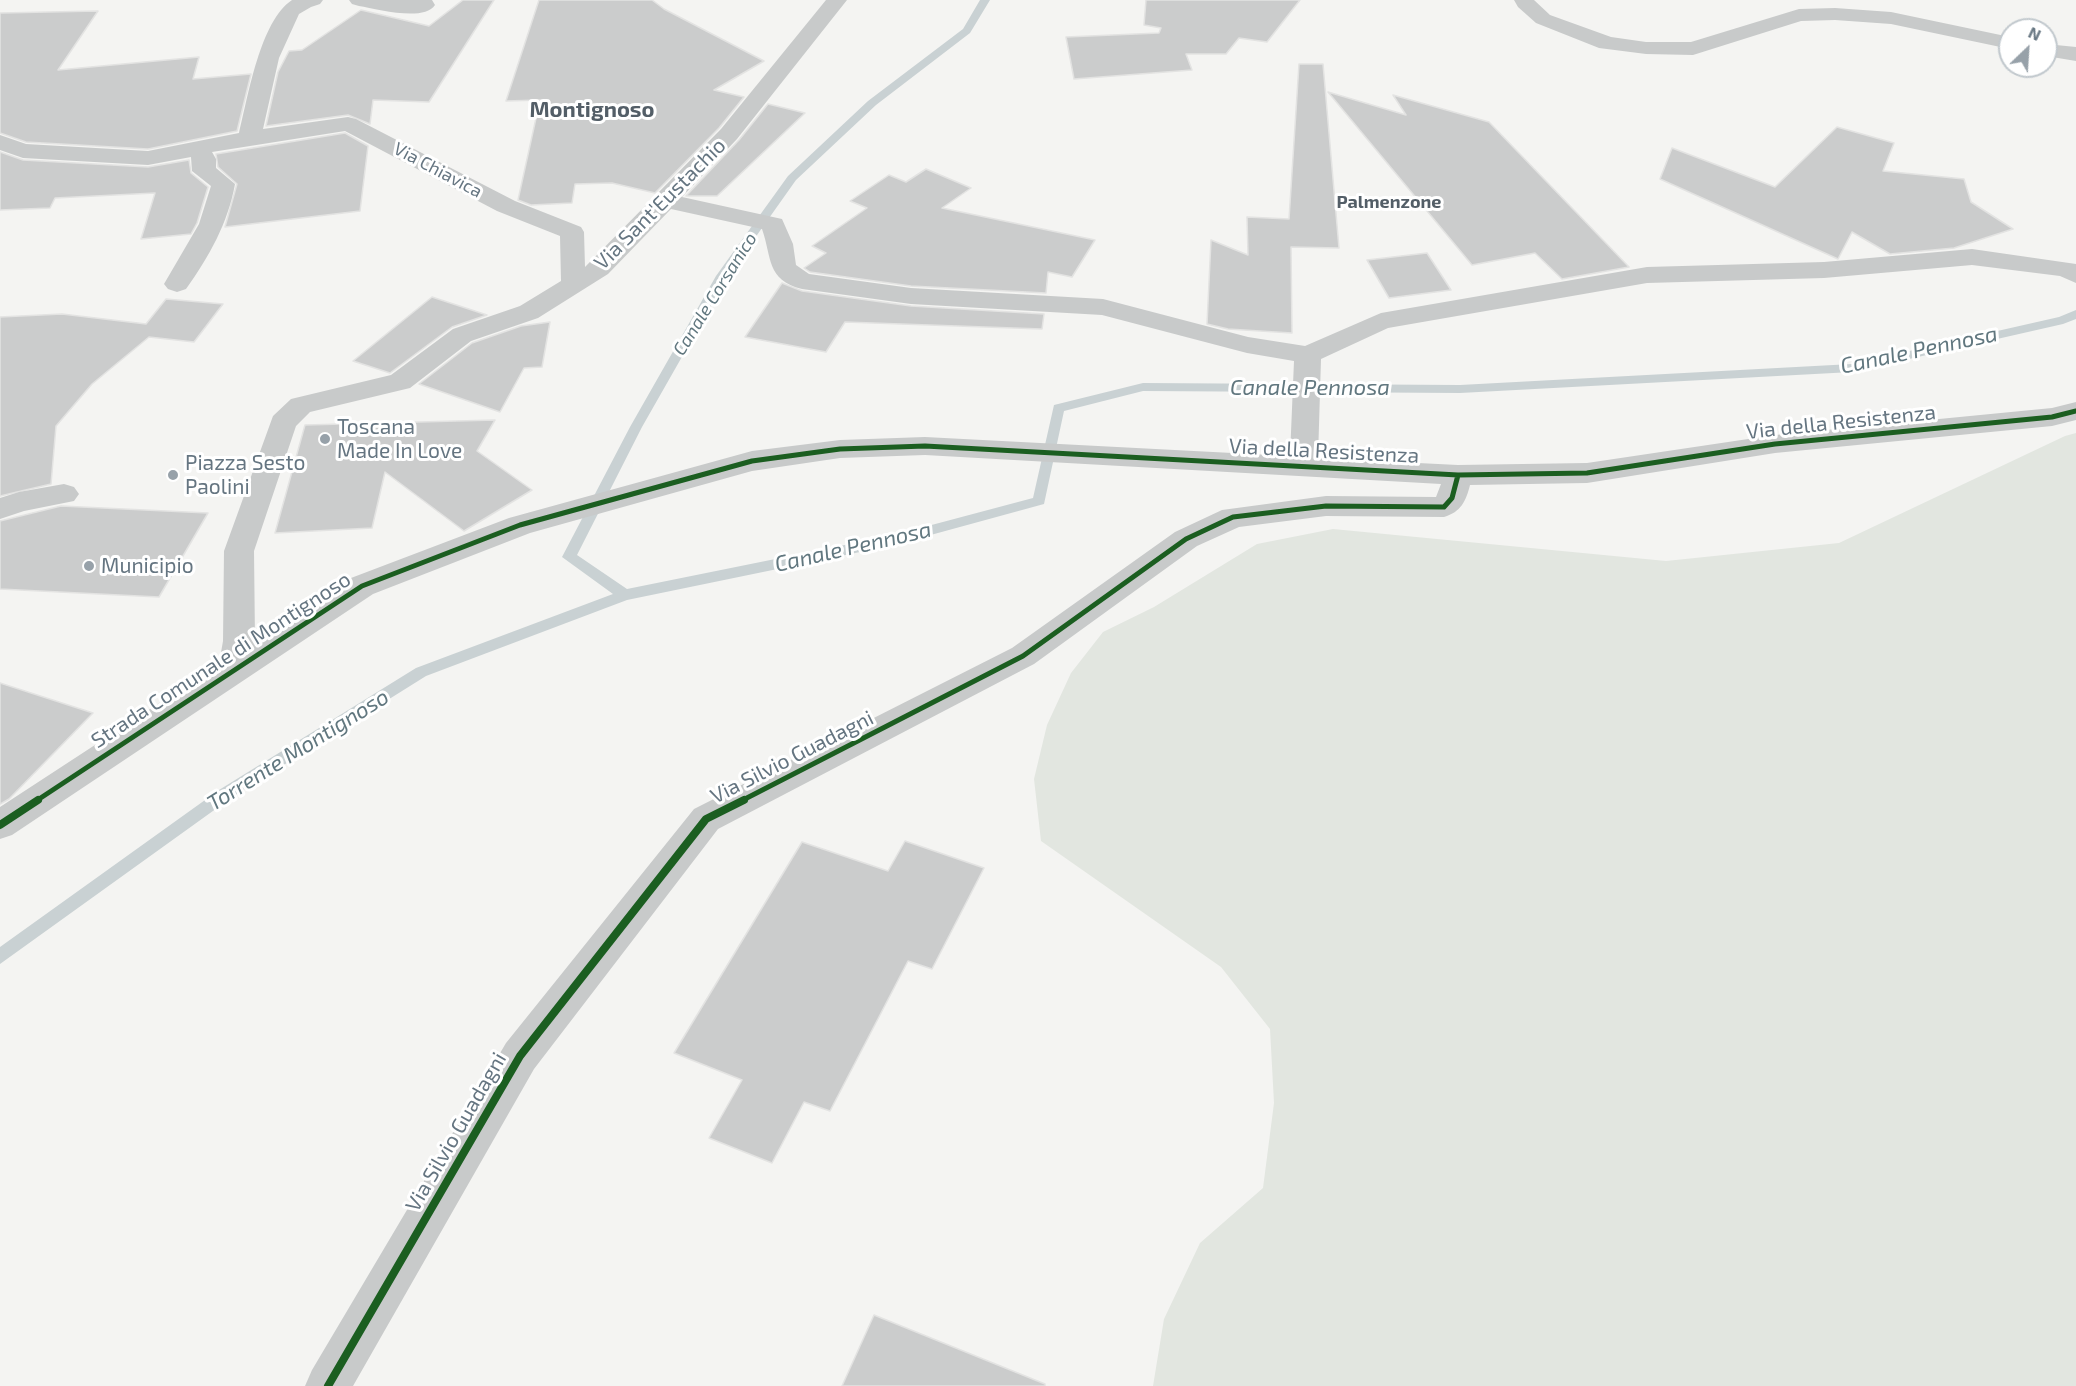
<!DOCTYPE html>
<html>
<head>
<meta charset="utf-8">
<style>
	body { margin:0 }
	#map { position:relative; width:2076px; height:1386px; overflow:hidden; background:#f4f4f2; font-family:"Exo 2",sans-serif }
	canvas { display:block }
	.north { position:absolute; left:1998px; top:18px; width:60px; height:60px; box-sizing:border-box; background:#fff; border:2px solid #c1c8cd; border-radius:50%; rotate:25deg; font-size:16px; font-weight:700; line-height:24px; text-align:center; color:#657581 }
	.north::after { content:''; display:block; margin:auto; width:21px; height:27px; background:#97a1a9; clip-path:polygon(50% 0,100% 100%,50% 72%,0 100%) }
</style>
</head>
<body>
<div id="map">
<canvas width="2076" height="1386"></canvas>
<div class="north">N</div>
</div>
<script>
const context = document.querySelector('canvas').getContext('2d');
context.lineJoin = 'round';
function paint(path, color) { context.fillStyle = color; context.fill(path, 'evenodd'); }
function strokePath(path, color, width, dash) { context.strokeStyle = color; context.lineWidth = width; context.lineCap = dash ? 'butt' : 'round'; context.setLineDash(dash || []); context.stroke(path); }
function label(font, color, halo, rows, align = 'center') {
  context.font = font + ' "Exo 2",sans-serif'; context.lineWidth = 6; context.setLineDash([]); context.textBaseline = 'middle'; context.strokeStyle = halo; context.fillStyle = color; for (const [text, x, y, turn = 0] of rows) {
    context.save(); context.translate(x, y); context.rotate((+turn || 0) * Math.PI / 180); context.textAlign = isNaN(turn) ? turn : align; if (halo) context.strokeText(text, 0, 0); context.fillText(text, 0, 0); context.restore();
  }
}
paint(new Path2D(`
	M2076 433V1386H1153L1164 1319 1200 1243 1263 1188 1274 1103 1270 1029 1221 967 1041 841 1034 779 1047 725 1071 673 1103 632 1154 607 1257 544 1333 529 1666 561 1839 543 2065 436Z`), '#e2e6e0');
paint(new Path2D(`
	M980 0H990L970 33 876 105 796 180 728 276 642 427 577 555 627 589 894 535 1033 498 1054 405 1143 383 1460 385 1852 364 2059 317 2076 310V319L2063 324 1852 372 1460 393 1143 391 1064 411 1044 504 894 545 627 600 426 676 231 798 0 964V947L219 790 416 668 613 594 562 557 630 427 716 276 788 176 868 101 963 29Z`), '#c9d1d3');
const building = new Path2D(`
	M463 0H494L429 102 373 100 370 124 348 115 266 126 278 72 289 51 302 50 361 10 429 26Z
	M539 0H652L664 9 764 61 714 90 744 97 719 128 655 193 612 183 575 184 572 203 531 205 518 200 540 100 506 101Z
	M1146 0H1300L1267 42 1239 38 1226 54H1186L1192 70 1074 79 1066 37 1159 33 1161 28 1144 25Z
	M98 11 58 70 199 57 193 79 251 74 237 131 148 149 26 142 0 133V13Z
	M1299 64H1323L1339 248 1291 247 1292 333 1228 329 1207 324 1211 240 1248 255 1247 217 1289 219Z
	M1328 92 1406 115 1393 95 1489 122 1629 267 1562 279 1535 253 1472 265Z
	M768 104 805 113 717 196H686L739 140Z
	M1837 127 1894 143 1883 171 1964 179 1971 202 2013 229 1954 248 1890 254 1852 232 1838 259 1660 179 1672 148 1775 187Z
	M345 133 368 146 360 211 225 227 237 184 218 167 216 154Z
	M0 152 23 160 148 167 189 160 191 173 208 187 197 223 191 234 141 239 155 193 55 198 50 208 0 210Z
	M926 169 971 188 942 208 1095 240 1072 277 1048 272 1046 293 911 286 810 272 804 268 826 253 812 246 867 208 850 201 889 175 906 182Z
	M1427 253 1451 290 1389 298 1367 260Z
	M782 283 802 291 911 306 1044 314 1042 329 845 322 826 352 745 337Z
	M432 297 487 315 452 327 390 373 353 361Z
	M166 299 223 304 194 342 149 337 92 384 56 426 51 484 0 496V317L62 314 146 324Z
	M550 322 542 367 524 368 500 412 419 384 472 343 521 326Z
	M495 420 477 451 532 490 464 531 385 472 372 528 275 533 305 425Z
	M61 506 208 513 159 597 0 589V521Z
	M0 683 93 713 9 799 0 804Z
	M905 841 984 868 932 969 908 961 830 1111 804 1102 772 1163 709 1138 742 1080 674 1053 802 842 888 871Z
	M874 1315 1045 1384V1386H842Z`);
paint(building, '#cbcccc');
strokePath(building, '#e3e3e2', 1.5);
paint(new Path2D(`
	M292 0H323L320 4 311 7 299 14 279 58 263 129 348 117 356 119 515 201 581 227 584 232 585 267 721 129 826 0H847L737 139 682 197 782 219 793 244 796 265 809 274 911 288 1103 299 1248 337 1305 346 1381 313 1647 267 1824 262 1972 249 2076 264V283L2060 276 1972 265 1824 278 1647 283 1388 328 1321 359 1318 458 1458 465 1587 463 1775 435 2052 408 2076 402V420L2052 426 1775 453 1587 483 1470 485C1466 501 1461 512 1444 517L1326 516 1239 527 1197 546 1034 664 718 829 534 1069 353 1386H305L312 1370 506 1043 694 809 1012 648 1175 532 1222 510 1326 496 1436 497 1441 484 925 455 840 458 752 471 530 533 373 594 12 835 0 839V807L219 664 223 641 224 551 273 416 291 399 391 375 453 329 520 306 561 281 560 236 497 211 345 131 212 152 216 159V168L235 184C228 223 209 257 186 289L177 292 168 289 164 284 199 224 211 186 192 171 191 157 148 165 23 158 0 150V135L26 144 148 151 239 133C248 97 260 21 292 0ZM671 209 762 229C772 257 766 280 802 289L911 304 1102 315 1247 353 1294 361 1290 456 925 437 840 440 752 451 509 518 351 578 255 641 254 551 296 426 310 412 410 388 471 341 538 318 608 274Z
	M349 0H432L435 5C424 22 377 9 359 6L352 4Z
	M1514 0H1534L1550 15 1611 37 1646 42H1691L1799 9 1835 8 1891 12 2010 37V49L1891 24 1835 20 1801 21 1693 55 1646 54 1599 48 1536 23 1518 7Z
	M2046 44 2076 47V61L2046 56Z
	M64 484 74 487 79 494 74 501 24 511 0 519V498L19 492Z`), '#c8caca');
strokePath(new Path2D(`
	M36 801 362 586 520 525 752 461 840 449 925 446 1458 475 1587 473 1775 444 2052 417 2076 411
	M741 801 1023 656 1186 539 1233 517 1326 506 1444 507 1452 498 1458 475`), '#1b5e20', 5);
strokePath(new Path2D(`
	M0 825 38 800
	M328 1386 520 1056 706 819 744 800`), '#1b5e20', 8);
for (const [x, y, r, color] of [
	[325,439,6,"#97a1a9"],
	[173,475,6,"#97a1a9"],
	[89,566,6,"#97a1a9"]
]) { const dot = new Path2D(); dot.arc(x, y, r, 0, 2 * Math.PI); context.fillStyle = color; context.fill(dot); strokePath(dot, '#fff', 2); }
label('18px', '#657581', '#fff', [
	["Via Chiavica",438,170,28]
]);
label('bold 18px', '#535e67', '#fff', [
	["Palmenzone",1389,202]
]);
label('italic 18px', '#61777f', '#fff', [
	["Canale Corsanico",715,294,-58]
]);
label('21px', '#657581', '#fff', [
	["Via Sant'Eustachio",660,204,-45],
	["Via della Resistenza",1841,422,-6],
	["Via della Resistenza",1324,451,3],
	["Strada Comunale di Montignoso",221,660,-33],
	["Via Silvio Guadagni",792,757,-27],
	["Via Silvio Guadagni",456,1132,-60]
]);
label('21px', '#657581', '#fff', [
	["Toscana",337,427],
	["Made In Love",337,451],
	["Piazza Sesto",185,463],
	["Paolini",185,487],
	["Municipio",101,566]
], 'left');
label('bold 22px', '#535e67', '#fff', [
	["Montignoso",592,110]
]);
label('italic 22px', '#61777f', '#fff', [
	["Canale Pennosa",1919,350,-12],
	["Canale Pennosa",1310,388],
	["Canale Pennosa",853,547,-13],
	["Torrente Montignoso",298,750,-32]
]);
</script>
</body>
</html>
